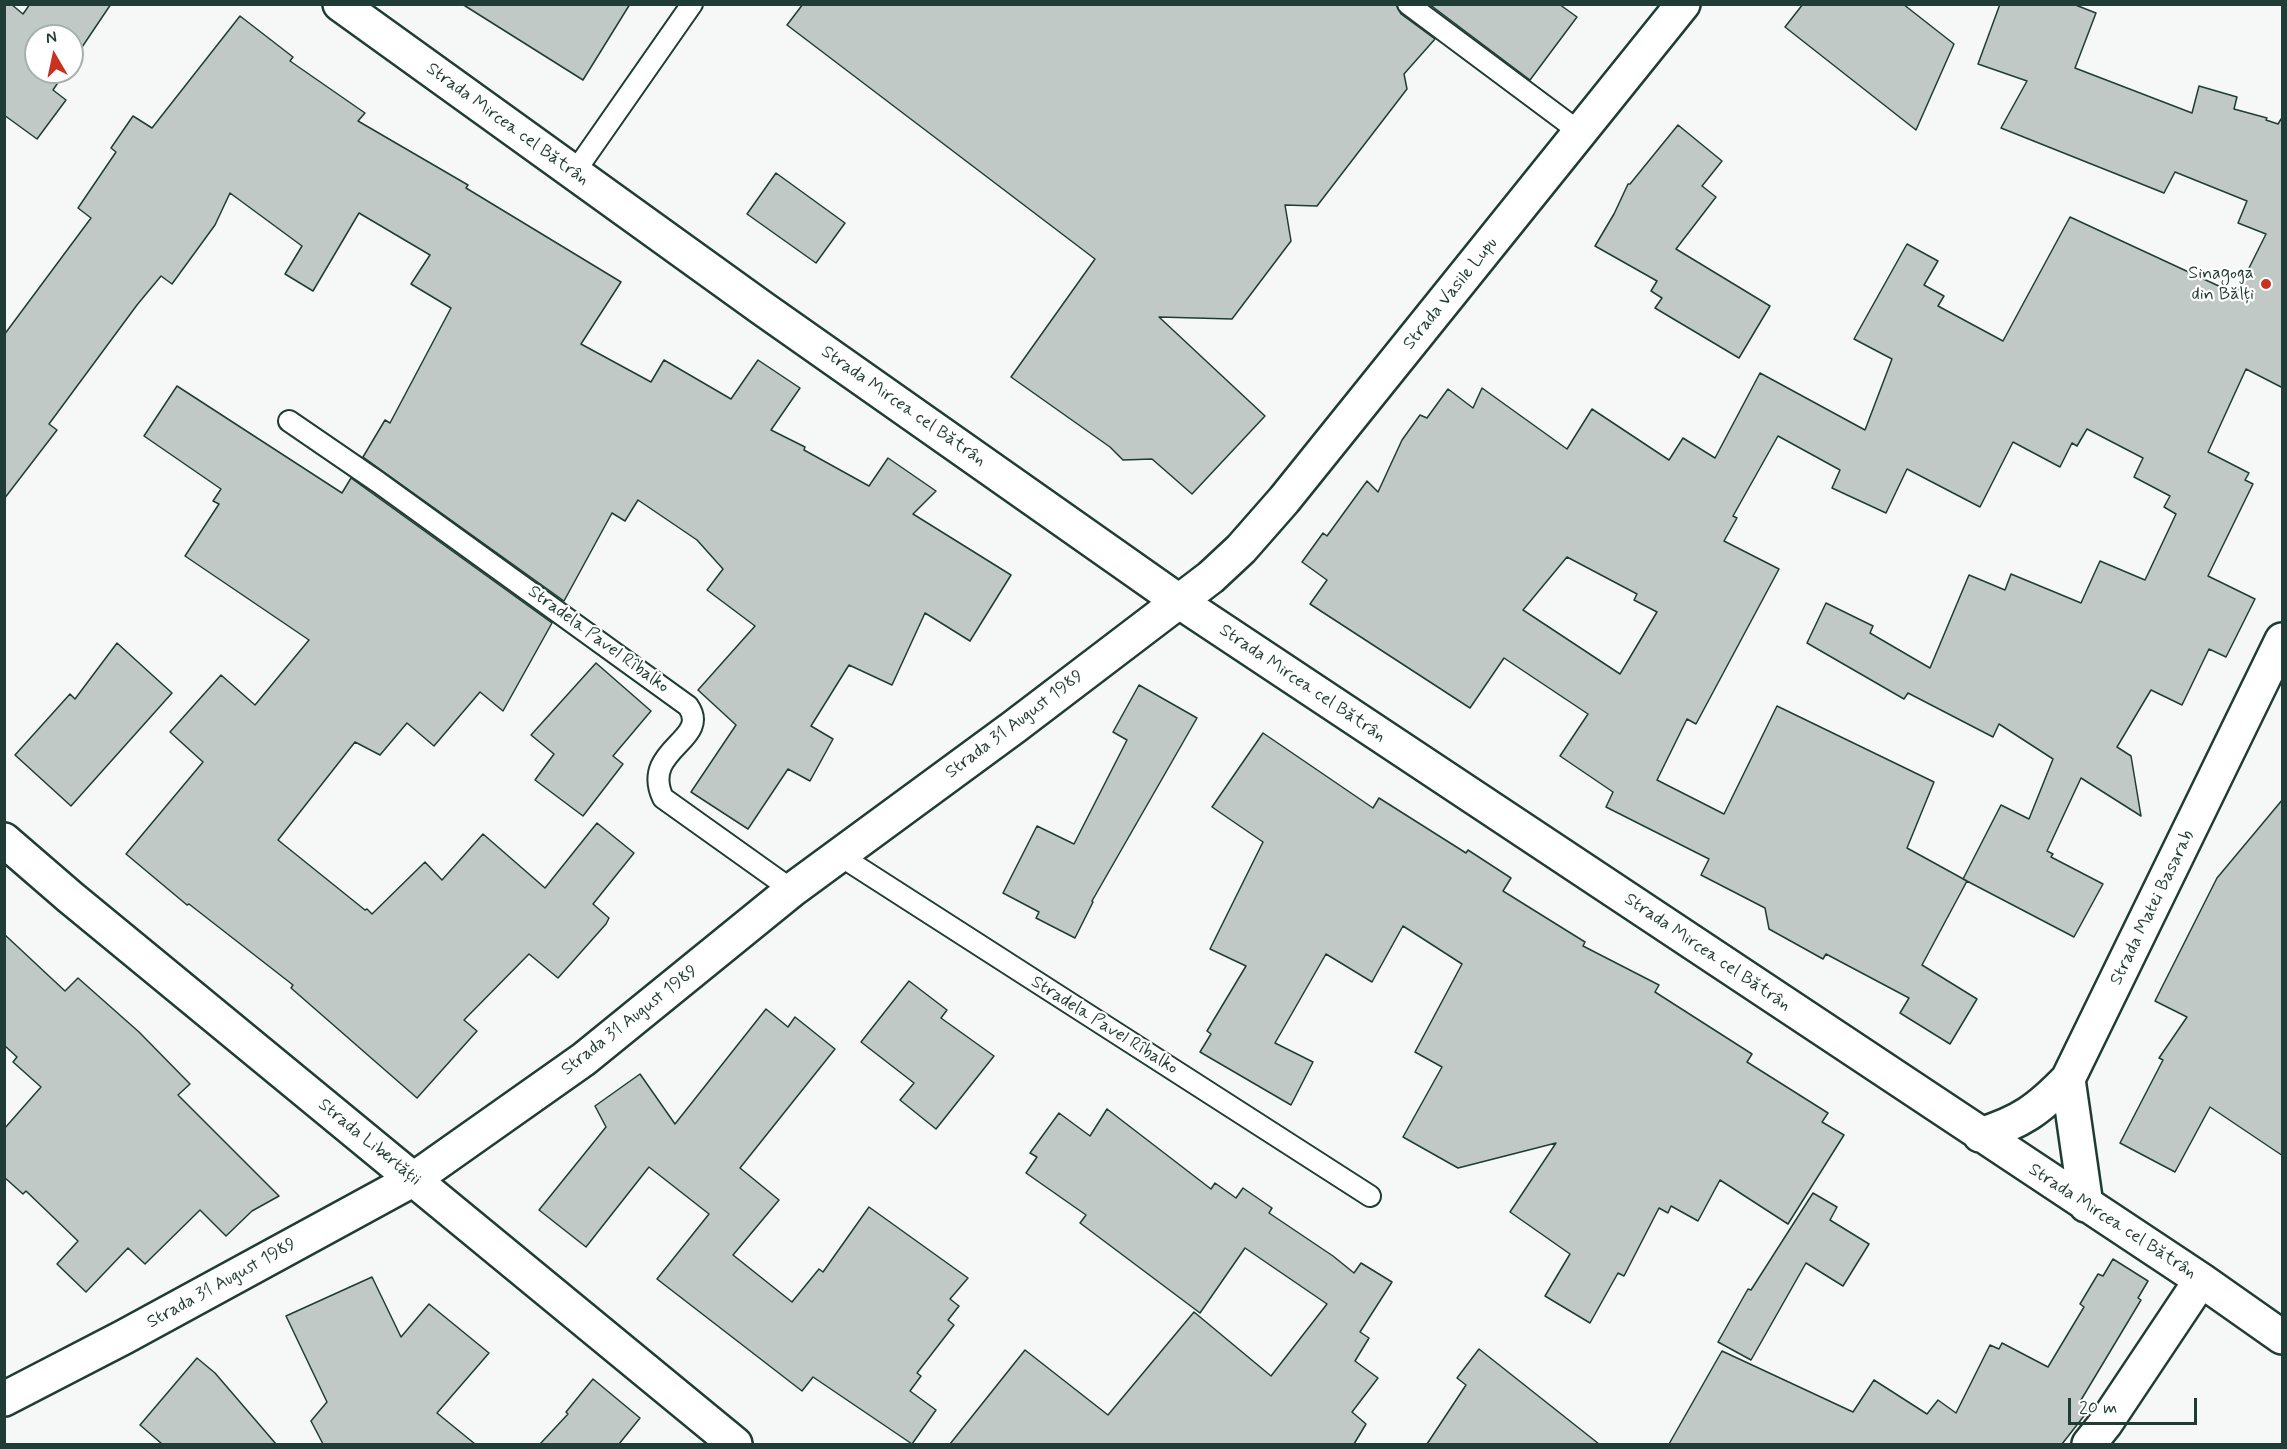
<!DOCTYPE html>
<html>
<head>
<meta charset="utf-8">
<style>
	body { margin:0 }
	#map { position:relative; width:2287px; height:1449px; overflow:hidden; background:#f6f7f7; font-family:Mynerve,sans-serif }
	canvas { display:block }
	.frame { position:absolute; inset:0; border:6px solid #1f3d34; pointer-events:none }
	.north { position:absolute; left:24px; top:24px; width:60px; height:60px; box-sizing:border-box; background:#fff; border:2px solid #a5b1ae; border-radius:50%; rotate:351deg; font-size:16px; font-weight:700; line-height:24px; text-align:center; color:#1f3d34 }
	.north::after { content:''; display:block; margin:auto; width:21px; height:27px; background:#c8321e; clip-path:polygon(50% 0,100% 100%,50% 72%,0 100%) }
	.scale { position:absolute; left:2068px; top:1398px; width:129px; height:27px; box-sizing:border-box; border:3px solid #1f3d34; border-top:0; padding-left:8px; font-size:18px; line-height:21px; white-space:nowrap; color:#1f3d34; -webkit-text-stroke:4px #fff; paint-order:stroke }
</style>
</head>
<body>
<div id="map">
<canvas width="2287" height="1449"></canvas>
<div class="frame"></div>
<div class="north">N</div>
<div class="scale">20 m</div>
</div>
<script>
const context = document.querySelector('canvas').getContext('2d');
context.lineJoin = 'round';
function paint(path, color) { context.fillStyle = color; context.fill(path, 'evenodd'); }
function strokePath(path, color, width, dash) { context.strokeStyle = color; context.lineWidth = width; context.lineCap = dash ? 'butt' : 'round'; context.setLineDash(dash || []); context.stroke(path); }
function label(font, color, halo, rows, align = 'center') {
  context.font = font + ' Mynerve,sans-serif'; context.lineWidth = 4.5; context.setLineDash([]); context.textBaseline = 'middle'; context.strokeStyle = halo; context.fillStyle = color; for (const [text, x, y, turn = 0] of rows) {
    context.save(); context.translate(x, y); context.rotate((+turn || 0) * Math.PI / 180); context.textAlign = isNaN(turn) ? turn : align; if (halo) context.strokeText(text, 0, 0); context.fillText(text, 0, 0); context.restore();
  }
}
const building = new Path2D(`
	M4 4H11L23 14 30 4H111L72 62V36H36V72H65L53 90 66 100 37 139 4 115Z
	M462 4H630L583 80Z
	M803 4H1396L1401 14 1435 39 1404 74 1407 89 1317 206 1285 205 1291 241 1232 319 1159 317 1265 416 1192 494 1152 459 1123 460 1110 447 1011 377 1095 259 787 25Z
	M1429 4H1559L1577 17 1530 80Z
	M1803 4H1903L1954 44 1916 130 1785 27Z
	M2000 4H2073L2096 13 2075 68 2192 113 2199 86 2237 97 2234 109 2267 118 2266 120 2278 124 2283 116V388L2246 369 2208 452 2249 473 2245 480 2253 484 2208 576 2255 599 2226 657 2209 649 2182 705 2151 690 2117 747 2131 756 2141 816 2081 778 2047 851 2053 854 2051 857 2103 884 2074 937 1963 879 2001 805 2029 819 2053 759 1999 724 1993 737 1908 693 1904 699 1807 643 1826 603 1873 626 1870 633 1930 668 1969 575 2005 590 2011 574 2081 603 2100 561 2145 580 2176 514 2164 507 2170 496 2134 477 2143 458 2087 429 2077 446 2072 443 2060 467 2013 442 1980 507 1907 469 1886 513 1832 488 1840 470 1778 436 1733 516 1737 518 1724 541 1779 569 1696 724 1687 719 1657 780 1724 814 1777 706 1934 782 1907 848 1967 881 1922 965 1977 999 1950 1044 1900 1013 1909 998 1826 954 1823 959 1769 929 1765 908 1701 875 1709 859 1606 807 1613 792 1560 756 1588 714 1504 658 1470 708 1310 604 1327 580 1302 562 1323 533 1327 536 1367 481 1378 492 1402 440 1420 415 1427 418 1448 389 1473 408 1482 388 1567 449 1592 409 1669 460 1683 438 1715 458 1760 373 1865 430 1892 359 1854 339 1907 244 1938 261 1924 285 1944 296 1938 306 2003 341 2070 217 2236 294 2266 234 2238 223 2247 201 2175 172 2164 193 2001 128 2027 81 1978 64ZM1567 557 1637 594 1634 600 1657 612 1620 674 1523 610Z
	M240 16 293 57 290 61 365 113 358 121 468 185 466 188 621 282 581 344 651 382 664 360 731 399 758 360 800 388 771 430 805 447 804 450 869 486 888 458 936 491 913 514 1011 575 970 641 925 613 892 685 849 665 811 726 833 739 810 781 788 769 748 829 691 792 736 725 698 690 755 626 707 590 723 569 697 540 638 500 625 521 612 513 564 601 363 457 385 420 390 423 451 308 411 284 430 255 359 213 313 291 285 274 302 246 230 193 215 225 172 284 161 276 137 305 49 424 57 430 4 499V335L91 218 78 208 116 152 111 148 133 116 152 128Z
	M1678 125 1722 161 1702 186 1716 197 1676 249 1770 306 1739 358 1655 308 1662 298 1651 291 1657 281 1595 246 1614 214 1628 184H1630Z
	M776 173 845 223 816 263 747 214Z
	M177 386 342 493 351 478 552 623 503 711 480 692 434 746 407 723 380 755 355 742 278 840 365 910 367 909 372 914 425 862 442 880 483 834 545 888 597 823 634 853 593 904 609 918 606 924 558 978 529 954 464 1020 477 1031 417 1098 291 988 293 985 189 904 187 905 126 854 203 762 170 732 221 675 255 705 309 640 185 556 219 504 213 501 221 489 144 436Z
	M117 643 172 693 71 806 15 755 70 694 75 699Z
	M596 663 651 711 613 756 623 764 583 816 535 780 554 754 531 735Z
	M1139 685 1197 718 1092 901 1093 902 1075 938 1036 918 1039 912 1003 893 1037 826 1074 844 1127 740 1113 732Z
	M1263 733 1373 808 1379 798 1466 853 1468 850 1511 878 1503 891 1585 942 1583 946 1659 985 1655 992 1752 1054 1747 1062 1828 1113 1822 1122 1844 1135 1788 1224 1720 1180 1698 1221 1671 1206 1668 1213 1659 1208 1624 1276 1618 1273 1590 1323 1545 1296 1570 1254 1510 1212 1556 1143 1458 1168 1403 1137 1442 1067 1415 1052 1462 964 1403 926 1372 982 1326 954 1275 1043 1313 1062 1291 1105 1200 1052 1211 1034 1207 1031 1246 966 1210 949 1263 842 1212 807Z
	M2283 799V1156L2210 1107 2175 1172 2120 1143 2163 1060 2159 1058 2187 1017 2155 1001 2217 878Z
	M4 934 65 991 78 978 139 1032 190 1084 178 1095 279 1196 252 1211 226 1236 200 1210 145 1264 128 1248 86 1292 57 1264 78 1241 26 1191 23 1194 4 1177V1129L41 1087 13 1062 17 1057 4 1045Z
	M909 981 947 1010 941 1018 994 1056 936 1129 900 1100 914 1083 861 1042Z
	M766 1009 788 1027 795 1017 835 1049 740 1168 779 1200 733 1255 792 1302 819 1269 823 1272 869 1207 968 1278 950 1299 959 1306 948 1320 954 1325 917 1373 921 1376 910 1391 936 1410 912 1444 813 1377 802 1391 657 1279 709 1214 649 1167 586 1247 539 1210 606 1127 595 1106 640 1074 675 1124Z
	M1107 1109 1211 1189 1215 1183 1236 1198 1243 1188 1272 1208 1269 1213 1333 1256 1354 1273 1361 1263 1392 1282 1360 1332 1369 1338 1355 1361 1378 1378 1352 1412 1366 1424 1354 1444H950L1025 1350 1108 1415 1194 1312 1271 1376 1327 1304 1245 1248 1200 1313 1080 1223 1086 1215 1026 1173 1037 1157 1030 1153 1059 1113 1090 1136Z
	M1813 1193 1837 1207 1830 1220 1869 1244 1843 1286 1806 1263 1751 1360 1718 1342 1748 1289 1751 1290Z
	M2113 1259 2148 1281 2138 1298 2141 1300 2081 1400 2091 1407 2062 1444H1669L1722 1351 1853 1412 1874 1380 1927 1414 1938 1400 1956 1413 1990 1345 1999 1349 2002 1343 2048 1367 2084 1307 2080 1304 2098 1274 2103 1276Z
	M372 1277 401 1337 429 1304 489 1353 437 1413 475 1444H323L311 1421 327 1402 286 1316Z
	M1479 1349 1599 1444H1427L1466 1385 1457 1378Z
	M197 1358 215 1373 276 1444H162L140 1425Z
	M593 1379 640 1418 619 1444H540L568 1414 566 1412Z`);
paint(building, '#c0c9c6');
strokePath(building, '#1f3d34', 1.5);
const lane = new Path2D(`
	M1408 4 1581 133
	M574 173 692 4
	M289 421 378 482 688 706C712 740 640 749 663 798L792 890
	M839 855 1370 1196`);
const street = new Path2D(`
	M340 4 762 308 1180 602 2201 1280 2282 1337
	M4 840 70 897 735 1444
	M2068 1079 2086 1205
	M1980 1135C2021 1122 2038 1110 2068 1079L2282 640
	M2089 1444 2105 1424 2201 1280`);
const secondary = new Path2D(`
	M4 1399 124 1337 414 1179 584 1059 792 890 1014 727 1211 577 1241 549 1284 500 1683 4`);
strokePath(lane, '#1f3d34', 24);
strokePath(street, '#1f3d34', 38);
strokePath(secondary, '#1f3d34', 38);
strokePath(lane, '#fff', 20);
strokePath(street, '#fff', 33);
strokePath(secondary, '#fff', 33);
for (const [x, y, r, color] of [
	[2266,284,6,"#c8321e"]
]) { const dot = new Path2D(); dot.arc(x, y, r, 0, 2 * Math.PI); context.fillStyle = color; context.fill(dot); strokePath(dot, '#fff', 2); }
label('18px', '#1f3d34', '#fff', [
	["Strada Mircea cel Bătrân",507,125,36],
	["Strada Vasile Lupu",1451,294,-51],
	["Strada Mircea cel Bătrân",903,407,35],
	["Stradela Pavel Rîbalko",598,640,36],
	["Strada Mircea cel Bătrân",1302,684,34],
	["Strada 31 August 1989",1015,725,-37],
	["Strada Matei Basarab",2153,908,-64],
	["Strada Mircea cel Bătrân",1707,953,34],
	["Strada 31 August 1989",630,1021,-38],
	["Stradela Pavel Rîbalko",1104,1026,32],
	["Strada Libertății",369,1143,39],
	["Strada Mircea cel Bătrân",2112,1222,33],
	["Strada 31 August 1989",222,1284,-29]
]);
label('18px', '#1f3d34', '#fff', [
	["Sinagoga",2254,274],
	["din Bălți",2254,295]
], 'right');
</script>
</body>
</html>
